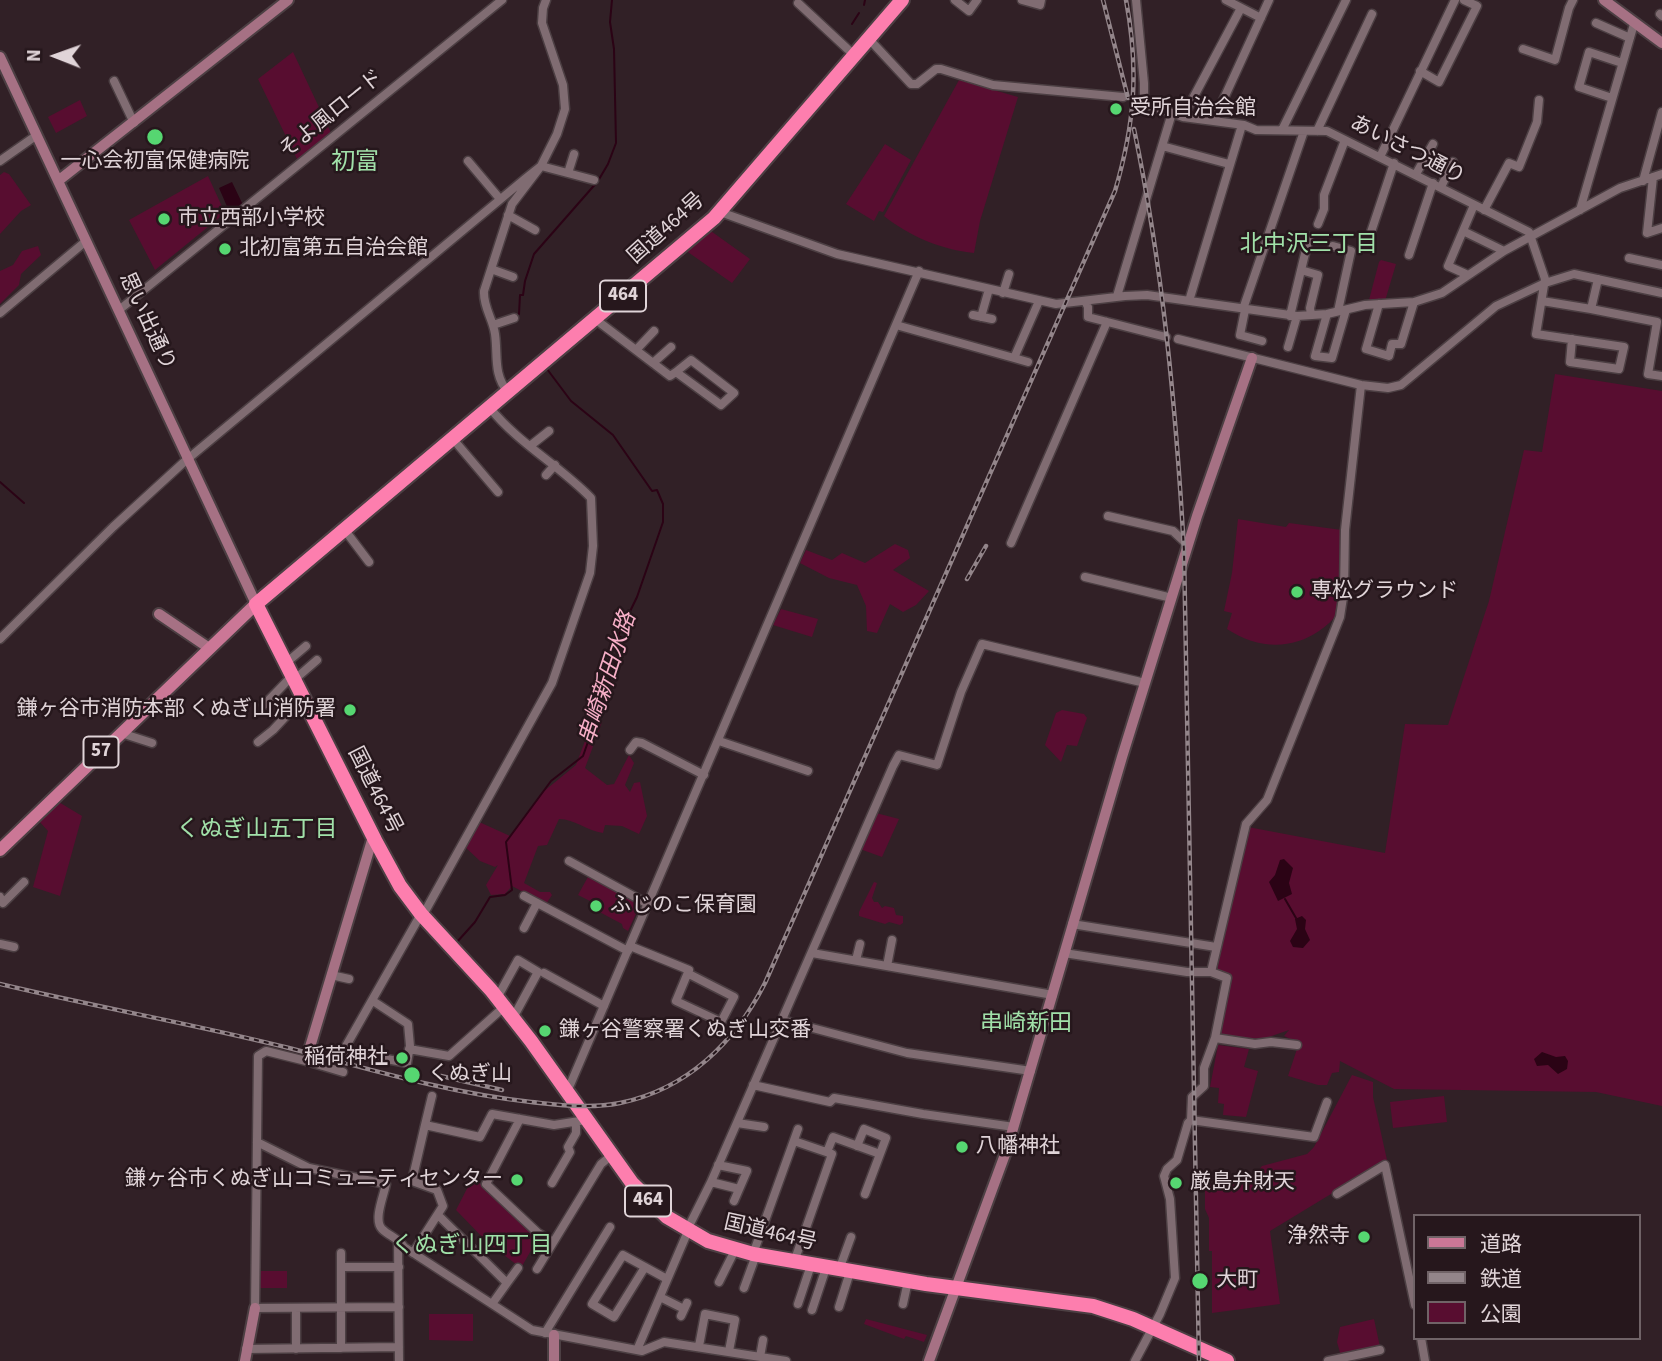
<!DOCTYPE html>
<html>
<head>
<meta charset="utf-8">
<style>
	body { margin:0 }
	#map { position:relative; width:1662px; height:1361px; overflow:hidden; background:#312026; font-family:"Source Sans 3","Noto Sans JP",sans-serif }
	canvas { display:block }
	.legend { position:absolute; left:1413px; top:1214px; width:228px; height:126px; box-sizing:border-box; background:#26171c; border:2px solid #706367; margin:0; padding:9px 12px; list-style:none; font-size:21px; color:#e0d4d8 }
	.legend li { display:flex; align-items:center; gap:14px; height:35px }
	.legend b { width:35px; border:2px solid #706367 }
	.north { position:absolute; left:21px; top:21px; width:70px; height:70px; -webkit-text-stroke:5px #26171c; paint-order:stroke; rotate:271deg; font-size:19px; font-weight:700; line-height:28px; text-align:center; color:#e0d4d8 }
	.north::after { content:''; display:block; margin:auto; width:24px; height:32px; background:#e0d4d8; clip-path:polygon(50% 0,100% 100%,50% 72%,0 100%) }
</style>
</head>
<body>
<div id="map">
<canvas width="1662" height="1361"></canvas>
<ul class="legend">
<li><b style="height:9px;background:#cb7796"></b>道路</li>
<li><b style="height:9px;background:#93858a"></b>鉄道</li>
<li><b style="height:19px;background:#580d30"></b>公園</li>
</ul>
<div class="north">N</div>
</div>
<script>
const context = document.querySelector('canvas').getContext('2d');
context.lineJoin = 'round';
function paint(path, color) { context.fillStyle = color; context.fill(path, 'evenodd'); }
function strokePath(path, color, width, dash) { context.strokeStyle = color; context.lineWidth = width; context.lineCap = dash ? 'butt' : 'round'; context.setLineDash(dash || []); context.stroke(path); }
function label(font, color, halo, rows, align = 'center') {
  context.font = font + ' "Source Sans 3","Noto Sans JP",sans-serif'; context.lineWidth = 5; context.setLineDash([]); context.textBaseline = 'middle'; context.strokeStyle = halo; context.fillStyle = color; for (const [text, x, y, turn = 0] of rows) {
    context.save(); context.translate(x, y); context.rotate((+turn || 0) * Math.PI / 180); context.textAlign = isNaN(turn) ? turn : align; if (halo) context.strokeText(text, 0, 0); context.fillText(text, 0, 0); context.restore();
  }
}
paint(new Path2D(`
	M293 52 332 135 298 161 258 79Z
	M959 80 1018 97 980 221 974 253C942 250 909 236 884 216Z
	M80 100 87 116 56 133 48 117Z
	M885 144 911 160 883 212 879 211 874 221 846 204Z
	M4 172 9 174 31 205 21 211 0 234V175Z
	M208 176 225 213 155 270 129 220Z
	M708 229 750 259 732 283 685 250Z
	M38 246 41 255 21 274 19 285 0 304V271L13 265 22 251Z
	M1381 260 1396 264 1385 301 1371 302 1369 300 1379 262Z
	M1555 374 1662 391V1106L1596 1092 1394 1089 1340 1061 1339 1072 1332 1073 1327 1085H1318L1288 1076 1299 1043 1284 1036 1289 1030 1263 1039 1218 1036 1232 977 1217 970 1248 827 1385 853 1405 724 1448 725 1489 601 1524 450 1542 452Z
	M1238 519 1286 527 1289 523 1342 530C1342 549 1345 597 1338 611 1335 619 1326 626 1319 631 1290 651 1256 648 1227 629L1232 613 1224 611 1232 573Z
	M895 544 908 550 910 558 893 570 929 591 916 605 903 612 890 604 877 633 867 631 866 606 857 585 829 578 800 563 806 550 832 560 842 553 865 563Z
	M781 609 818 619 812 637 773 625Z
	M1062 710 1084 714 1087 718 1077 746 1067 745 1061 762 1045 745 1056 713Z
	M598 718 602 722 585 768 607 785 614 784 629 755 634 763 625 785 630 792 634 783 640 782 647 816 639 834 622 826 605 825 603 833C587 831 575 819 559 819L547 845 538 846 524 883 540 892H550L552 895 546 904 512 886 505 894 491 895 486 885 498 865 495 867 480 861 464 846 477 821 510 836 543 792 576 765 591 725Z
	M57 801 82 816 60 896 33 887 48 831 38 820Z
	M876 813 899 819 882 857 860 849Z
	M589 875 633 898 632 901 640 905 628 931 623 928 622 924 592 908 594 903 578 895Z
	M874 882 877 883 872 898 874 902H878L882 908 885 906 894 908 896 915 903 916V923L900 925 889 922 885 924 859 916V912Z
	M1218 1045 1249 1049 1244 1067 1258 1071 1246 1117 1223 1115 1224 1104 1218 1103 1219 1088 1210 1087Z
	M1352 1075 1373 1082V1097L1387 1160 1270 1231 1280 1304 1212 1313V1251H1209V1218L1205 1209V1186L1236 1183 1256 1173 1262 1166 1307 1154 1314 1147Z
	M1444 1096 1447 1122 1393 1128 1390 1102Z
	M473 1177 538 1238 521 1268 487 1242 456 1210Z
	M260 1271H287V1288H260Z
	M429 1314H473V1341L429 1340Z
	M866 1319 927 1335 924 1342 906 1336 904 1339 864 1324Z
	M1374 1319 1380 1347 1341 1356 1337 1342 1340 1327Z`), '#580d30');
paint(new Path2D(`
	M232 182 243 205 229 211 219 188Z
	M1284 859 1293 868 1289 883 1292 894 1278 901 1269 882 1275 875 1280 860Z
	M1302 916 1306 920 1305 929 1310 940 1303 948 1293 947 1290 941 1297 929 1295 919Z
	M1542 1052 1556 1057 1565 1056 1568 1061 1567 1069 1558 1074 1548 1065 1537 1066 1534 1059Z`), '#2b0315');
strokePath(new Path2D(`
	M864 5 865 0
	M852 24 859 13
	M519 314 520 295H523L525 281 534 254 598 181 608 164 616 143 614 49 610 22 612 0
	M0 482 24 503
	M1285 899 1296 918
	M457 942 475 922 490 897 505 895 512 890 506 842 551 781 583 756 624 639 618 636 637 597 663 522V504L657 490 652 491 613 435 571 401 547 369`), '#2b0315', 2);
const street = new Path2D(`
	M955 0 969 11 977 0
	M1022 0 1040 5 1041 0
	M1136 0 1144 83V102
	M1226 0 1261 18
	M798 3 855 56
	M1660 14 1662 16
	M1596 23 1630 38
	M869 39 911 84H917L936 69H941L993 85 1123 97
	M1523 49 1555 60 1569 8 1573 0
	M1420 71 1439 82 1477 6 1464 0
	M114 81 134 123
	M1612 98 1579 87 1589 52 1622 63
	M1137 101 1183 117 1244 125 1256 130 1327 131 1529 232 1545 279 1536 334 1624 347 1619 369 1570 362 1572 339
	M1183 117 1241 8
	M1214 120 1269 0
	M1282 130 1346 0
	M1317 131 1372 14
	M1162 146 1229 164
	M1380 157 1455 0
	M0 161 37 135
	M468 161 500 199
	M568 173 574 154
	M1416 174 1433 144
	M1653 177 1647 233 1662 228
	M1643 181 1662 112
	M1441 187 1453 162
	M721 209 723 213 837 254 1056 304 1125 296 1147 295 1297 316 1327 314 1365 305 1414 302 1442 293 1504 251 1620 188 1662 174
	M1484 210 1509 163 1519 167 1537 122 1539 100
	M1580 210 1634 24
	M508 215 535 230
	M1318 224 1324 209V195L1345 140
	M1463 231 1504 251
	M1371 232 1394 163
	M1333 246 1351 251 1338 311
	M1409 255 1433 183
	M1629 258 1662 265
	M491 269 513 277
	M1301 270 1318 275 1310 308 1311 315
	M1468 275 1448 266 1474 205
	M1598 279 1591 309 1657 322 1648 374 1662 376
	M1003 293 1009 274
	M1117 296 1172 113
	M1085 301 1088 307V317L1166 337
	M1189 301 1242 125
	M1542 301 1591 309
	M1379 304 1366 349 1389 356 1392 344H1401L1414 302
	M1243 309 1304 131
	M119 310 502 0
	M1245 310 1240 335 1262 341
	M0 313 86 241
	M1327 314 1315 356 1332 358 1346 310
	M973 315 992 319
	M1290 316 1309 237
	M981 317 989 289
	M595 319 670 376 676 372 721 405 734 393 691 360 676 372
	M493 325 514 318
	M896 325 1014 358 1039 301
	M1178 339 1361 385 1388 388 1401 385 1496 306 1545 283 1574 274 1662 293
	M1288 347 1297 316
	M636 350 654 331
	M1014 358 1028 362
	M653 363 671 347
	M508 392C493 375 498 355 495 334 493 319 483 307 484 291L512 204 541 166 557 134 565 109 563 85 542 23 543 8 546 0
	M453 439 498 492
	M530 446 549 431
	M546 475 555 465
	M1108 516 1173 531 1188 545
	M344 529 369 562
	M1011 543 1107 322
	M1085 577 1172 598
	M0 639 113 527 184 462 526 178 541 166 594 180
	M286 663 306 646
	M294 680 317 660
	M264 705 292 676
	M121 733 152 743
	M719 741 808 771
	M258 742 273 730 303 698
	M630 750 636 742 642 743 704 775
	M569 861 648 904
	M524 896 628 951
	M0 897 3 903 24 882
	M423 915 552 683 590 573 593 546 591 498C560 466 518 443 490 408
	M1072 924 1216 947
	M524 928 537 903
	M0 944 14 947
	M630 946 689 970 676 1001 721 1022 734 997 689 974
	M812 953 1053 995
	M1064 953 1187 972H1211
	M856 960 860 944
	M887 966 892 940
	M544 973 604 1006
	M331 975 349 979
	M497 998 518 960 538 972 513 1018
	M373 1001 408 1024 410 1046 407 1063 346 1051V1046L421 914
	M782 1020 907 1053 1031 1071
	M1215 1038 1255 1044 1271 1042 1297 1045
	M310 1047 306 1061 266 1051 258 1056 255 1308 399 1307
	M409 1049 449 1056 504 1007
	M306 1061 343 1072
	M753 1085 830 1102 834 1098 923 1114 1014 1127
	M567 1092 919 271
	M520 1119 486 1184 538 1233 553 1242
	M1191 1120 1314 1137 1327 1102
	M737 1123 764 1127
	M425 1125 432 1096
	M257 1142 309 1168 386 1184C384 1195 373 1220 382 1229 389 1236 398 1238 404 1247L532 1330 642 1351 664 1342 786 1361
	M857 1146 864 1129 886 1138 865 1194
	M827 1152 833 1137 880 1154
	M718 1165 747 1171 734 1201
	M711 1182 739 1189
	M552 1183 570 1152 568 1147 576 1133V1123
	M1337 1194 1385 1165 1415 1305
	M438 1215 507 1283 492 1304
	M687 1230 711 1182 893 766 899 755 937 765 961 692 982 644 1145 683
	M398 1240 399 1361
	M341 1253V1348
	M413 1253 443 1206 437 1190 412 1181 425 1125 480 1137 492 1114 554 1125 586 1120
	M753 1254 798 1129
	M794 1262 832 1154 794 1141
	M341 1267H399
	M645 1267 614 1317 592 1304 623 1255 667 1279
	M537 1269 601 1164 612 1155
	M839 1270 851 1237
	M719 1282 735 1250
	M507 1283 518 1268
	M744 1288 756 1255
	M660 1297 684 1309
	M798 1304 811 1265
	M903 1304 908 1281
	M839 1307 850 1272
	M296 1308V1349
	M812 1310 826 1268
	M681 1316 687 1303
	M545 1333 610 1227
	M1421 1338 1425 1361
	M699 1346 705 1314 735 1320 729 1351
	M246 1349 399 1347
	M637 1350 688 1231
	M760 1357 763 1340
	M1135 1361 1160 1314 1175 1278 1170 1199 1164 1176 1167 1169 1177 1160 1188 1123 1191 1120 1192 1097 1204 1086V1068L1215 1038 1227 978 1211 972 1246 824 1267 800 1340 617 1344 591 1345 530 1361 385
	M1328 1361 1380 1350`);
const secondary = new Path2D(`
	M1604 0 1662 43
	M0 57 256 604
	M58 181 288 0
	M159 614 209 648
	M310 1047 373 837
	M245 1361 255 1308
	M554 1361V1335
	M929 1361 1007 1149 1122 757 1197 516 1252 358`);
const primary = new Path2D(`
	M0 850 256 604`);
const highway = new Path2D(`
	M902 0 714 218 256 604 375 840 400 886 421 914 491 990 531 1041 632 1183 667 1217 708 1241 753 1254 926 1284 1093 1306 1133 1319 1227 1361`);
strokePath(street, '#4c3f43', 11);
strokePath(secondary, '#4c3f43', 14);
strokePath(primary, '#4c3f43', 16);
strokePath(highway, '#4c3f43', 18);
strokePath(street, '#806c72', 8);
strokePath(secondary, '#a67184', 10);
strokePath(primary, '#cb7796', 12);
strokePath(highway, '#fd7eae', 14);
const rail = new Path2D(`
	M1103 0 1128 98
	M1134 129C1163 268 1176 409 1184 551L1199 1361
	M967 579 986 546
	M0 984C96 1007 193 1024 289 1048 369 1069 448 1093 531 1102 561 1105 590 1109 620 1103 688 1089 735 1042 765 983L1115 191C1135 123 1139 69 1126 0
	M441 1076 502 1090`);
strokePath(rail, '#93858a', 4.5);
strokePath(rail, '#26171c', 2, [5]);
for (const [x, y, r, color] of [
	[1116,109,7,"#56d671"],
	[155,137,9,"#56d671"],
	[164,219,7,"#56d671"],
	[225,249,7,"#56d671"],
	[1297,592,7,"#56d671"],
	[350,710,7,"#56d671"],
	[596,906,7,"#56d671"],
	[545,1031,7,"#56d671"],
	[402,1058,7,"#56d671"],
	[412,1075,9,"#56d671"],
	[962,1147,7,"#56d671"],
	[517,1180,7,"#56d671"],
	[1176,1183,7,"#56d671"],
	[1364,1237,7,"#56d671"],
	[1200,1281,9,"#56d671"]
]) { const dot = new Path2D(); dot.arc(x, y, r, 0, 2 * Math.PI); context.fillStyle = color; context.fill(dot); strokePath(dot, '#26171c', 2.5); }
for (const [x, y, w] of [
	[623,296,46],
	[101,752,35],
	[648,1201,46]
]) { const box = new Path2D(); box.roundRect(x - w / 2, y - 15.5, w, 31, 5); context.fillStyle = '#26171c'; context.fill(box); strokePath(box, '#e0d4d8', 2); }
label('bold 19px', '#e0d4d8', null, [
	["464",623,296],
	["57",101,752],
	["464",648,1201]
]);
label('21px', '#e0d4d8', '#26171c', [
	["受所自治会館",1130,109],
	["一心会初富保健病院",155,162,"center"],
	["市立西部小学校",178,219],
	["北初富第五自治会館",239,249],
	["専松グラウンド",1311,592],
	["鎌ヶ谷市消防本部 くぬぎ山消防署",336,710,"right"],
	["ふじのこ保育園",610,906],
	["鎌ヶ谷警察署くぬぎ山交番",559,1031],
	["稲荷神社",388,1058,"right"],
	["くぬぎ山",428,1075],
	["八幡神社",976,1147],
	["鎌ヶ谷市くぬぎ山コミュニティセンター",503,1180,"right"],
	["厳島弁財天",1190,1183],
	["浄然寺",1350,1237,"right"],
	["大町",1216,1281]
], 'left');
label('21px', '#e0d4d8', '#26171c', [
	["そよ風ロード",332,115,-39],
	["あいさつ通り",1407,151,27],
	["国道464号",667,229,-42],
	["思い出通り",146,322,65],
	["国道464号",374,791,63],
	["国道464号",770,1234,13]
]);
label('23px', '#a1e1a9', '#26171c', [
	["北中沢三丁目",1309,246],
	["くぬぎ山五丁目",257,831],
	["串崎新田",1026,1025],
	["くぬぎ山四丁目",472,1247]
]);
label('italic 23px', '#f7afc7', '#26171c', [
	["串崎新田水路",609,679,-72]
]);
label('24px', '#a1e1a9', '#26171c', [
	["初富",355,164]
]);
</script>
</body>
</html>
